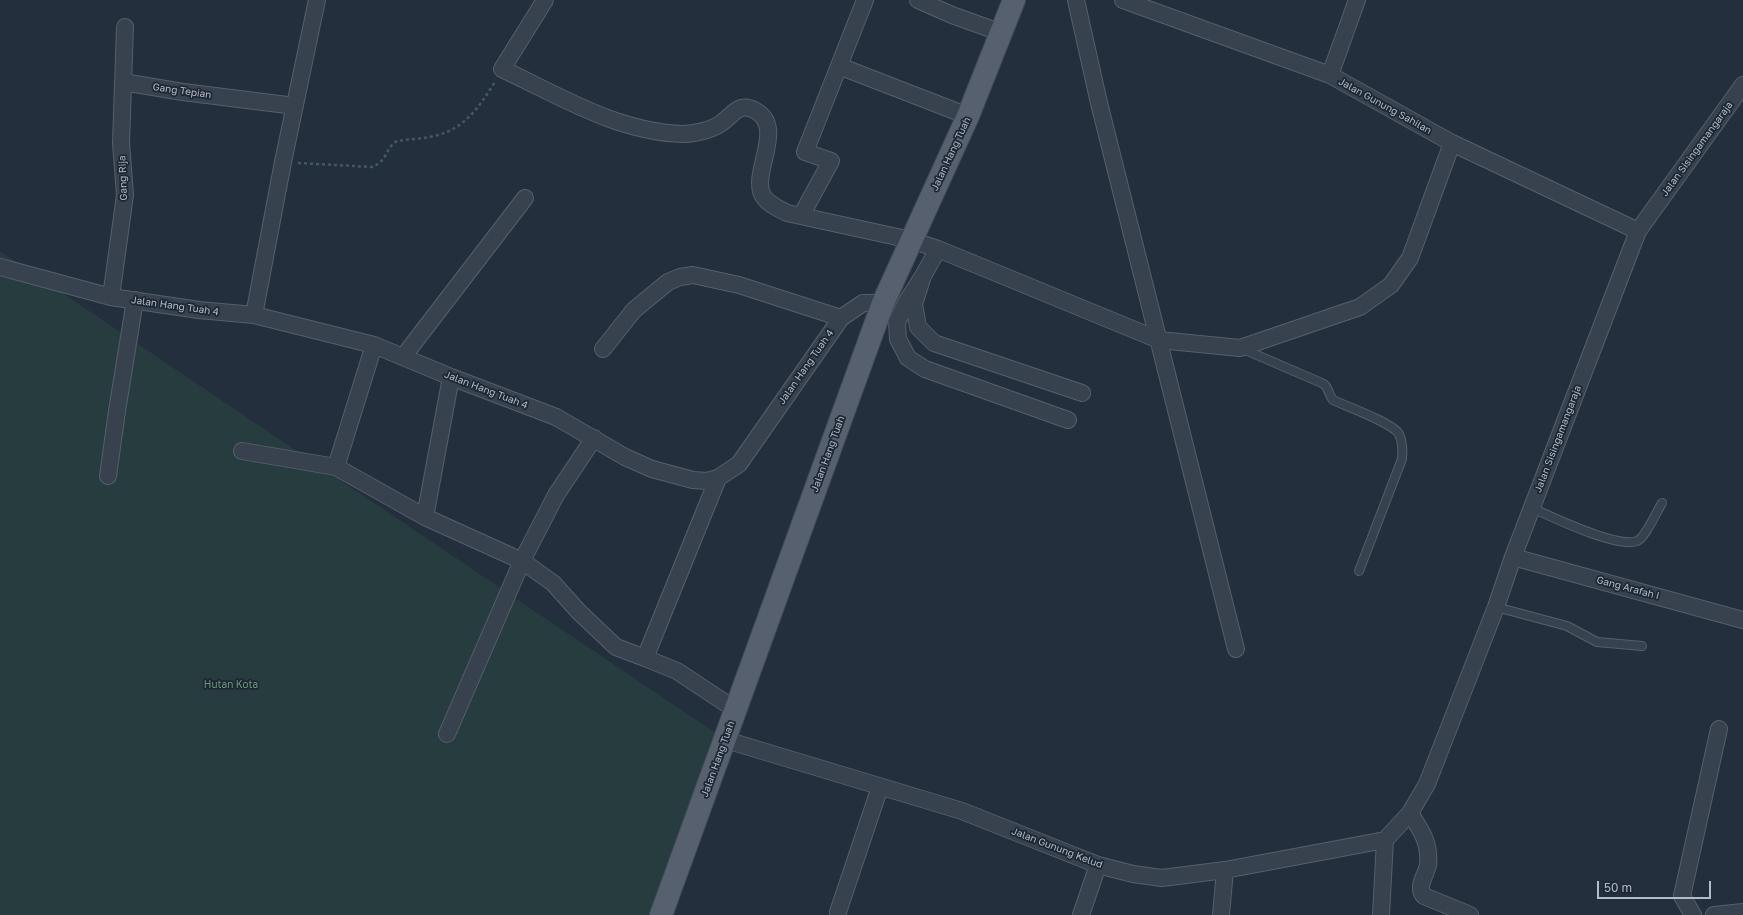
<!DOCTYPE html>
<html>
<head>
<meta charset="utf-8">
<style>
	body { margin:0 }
	#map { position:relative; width:1743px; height:915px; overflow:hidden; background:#242f3e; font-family:"Golos Text",sans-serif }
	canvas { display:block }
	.scale { position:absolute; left:1597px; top:881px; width:114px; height:18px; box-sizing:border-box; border:2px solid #b4bcc9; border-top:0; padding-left:5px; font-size:12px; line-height:14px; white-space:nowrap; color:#b4bcc9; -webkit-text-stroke:3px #1d2633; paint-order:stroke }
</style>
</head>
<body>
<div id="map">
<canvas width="1743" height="915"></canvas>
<div class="scale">50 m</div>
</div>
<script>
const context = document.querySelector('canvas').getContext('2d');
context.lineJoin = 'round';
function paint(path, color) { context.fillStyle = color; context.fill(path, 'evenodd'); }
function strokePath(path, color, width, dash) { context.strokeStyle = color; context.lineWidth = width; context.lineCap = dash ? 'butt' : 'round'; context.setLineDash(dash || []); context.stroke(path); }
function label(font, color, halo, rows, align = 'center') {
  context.font = font + ' "Golos Text",sans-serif'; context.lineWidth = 3.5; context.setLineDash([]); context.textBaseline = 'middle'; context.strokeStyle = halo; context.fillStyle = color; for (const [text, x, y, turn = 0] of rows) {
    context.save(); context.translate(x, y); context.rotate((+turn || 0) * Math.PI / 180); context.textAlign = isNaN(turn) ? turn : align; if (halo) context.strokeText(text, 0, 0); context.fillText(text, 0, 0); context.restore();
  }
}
paint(new Path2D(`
	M0 251 726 740 658 915H0Z`), '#263c3f');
const service = new Path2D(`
	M1243 349 1324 384C1329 389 1329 395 1333 400 1346 406 1393 423 1399 434 1403 443 1403 450 1402 459L1359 571
	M1532 508C1552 517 1618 549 1637 541 1645 538 1657 511 1662 503
	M1496 607 1567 626 1597 642 1642 646`);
const minor = new Path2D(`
	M545 0 502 69C560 96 617 132 683 134 694 134 711 130 720 124 734 115 738 101 756 111 786 128 750 174 763 196 769 205 778 208 787 213L911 240 938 249 1159 340 1240 348 1360 307 1391 285 1410 258 1452 143
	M918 0 952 15 1002 33
	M1076 0 1099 103 1236 649
	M1123 0 1330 75 1452 143 1638 231
	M839 66 968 116
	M1330 75 1357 0
	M123 82 183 92 295 106
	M801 216 831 161 805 152 865 0
	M938 249 923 276 914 304 918 327 934 343 1082 393
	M0 267 111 297 199 310 254 315 374 345 451 377 556 417 625 457 652 469 693 480 707 481 718 478 739 464 841 318 863 303H883
	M923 276 907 301 897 322 898 339 908 358 925 369 1068 420
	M111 297 125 195 121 143 125 27
	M254 315 283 162 317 0
	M603 349 634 310 668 282 680 277 693 275 739 285 841 318
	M403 357 525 198
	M242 451 336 467 425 517 522 561 553 583 579 612 616 647 645 658
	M336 467 374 345
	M108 476 117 411 135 300
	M718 478 645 658 677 671 736 710
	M425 517 451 377
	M1513 557 1743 620
	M447 734 522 561 556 495 594 438
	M726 740 962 811 1098 865 1133 874 1162 878 1225 870 1385 840 1410 813 1427 784 1496 607 1513 557 1638 231 1743 85
	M1410 813C1418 826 1427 838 1428 853 1428 856 1429 861 1428 865 1426 875 1416 887 1424 896L1470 915
	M838 912 880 787
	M1081 915 1098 865
	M1221 915 1225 870
	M1381 915 1385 840
	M1693 915 1682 896 1719 729
	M1714 915 1743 912`);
const primary = new Path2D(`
	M661 915 883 303 968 116 1014 0`);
strokePath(service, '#565f6c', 10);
strokePath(minor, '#565f6c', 18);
strokePath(primary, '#414a57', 24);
strokePath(new Path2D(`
	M298 163 372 167C388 161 385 148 397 141 409 139 422 139 434 136 465 129 479 107 495 82`), '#44595c', 2.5, [3, 3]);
strokePath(service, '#38414e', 8);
strokePath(minor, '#38414e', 16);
strokePath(primary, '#56606e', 22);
label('10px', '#b4bcc9', '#1d2633', [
	["Gang Tepian",182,91,8],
	["Jalan Gunung Sahilan",1385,106,29],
	["Jalan Sisingamangaraja",1697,149,-54],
	["Jalan Hang Tuah",951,154,-65],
	["Gang Rija",123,178,-92],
	["Jalan Hang Tuah 4",175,306,8],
	["Jalan Hang Tuah 4",806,367,-55],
	["Jalan Hang Tuah 4",486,390,21],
	["Jalan Sisingamangaraja",1558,439,-69],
	["Jalan Hang Tuah",828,454,-70],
	["Gang Arafah I",1628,588,15],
	["Jalan Hang Tuah",718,759,-70],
	["Jalan Gunung Kelud",1057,848,21]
]);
label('10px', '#6b9a76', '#1d2633', [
	["Hutan Kota",231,685]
]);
</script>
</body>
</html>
